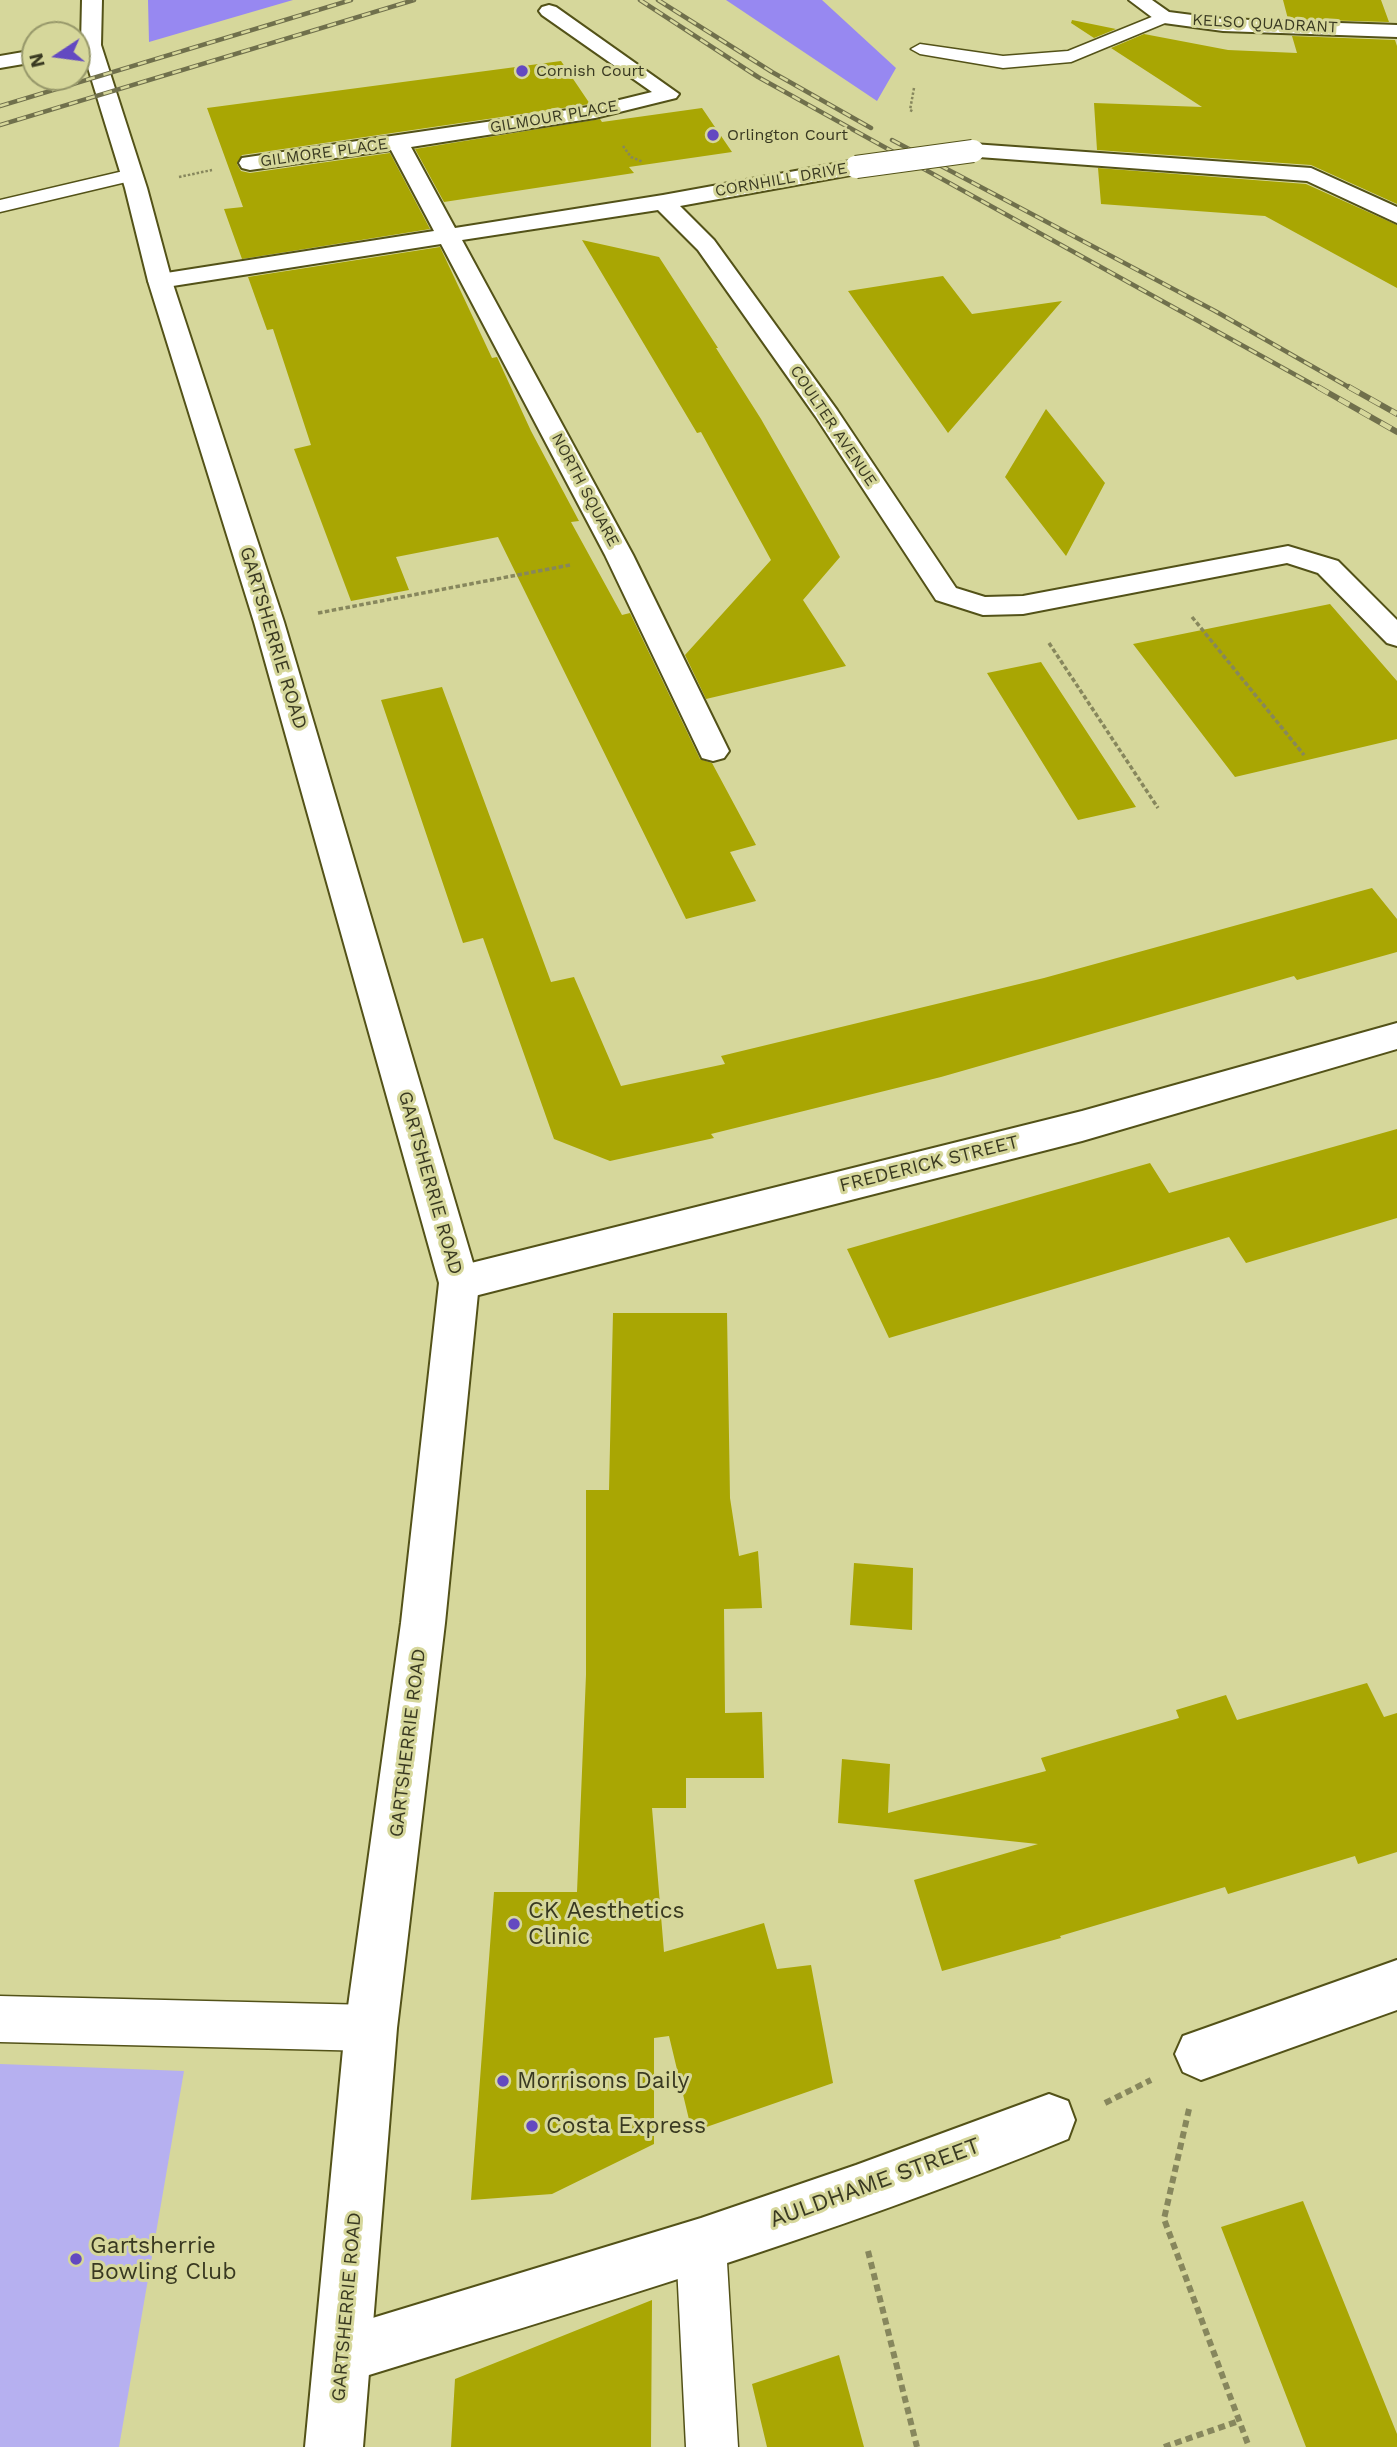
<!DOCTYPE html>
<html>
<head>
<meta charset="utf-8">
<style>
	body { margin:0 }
	#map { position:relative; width:1397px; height:2447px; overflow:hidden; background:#d6d79b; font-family:"Work Sans",sans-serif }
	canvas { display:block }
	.north { position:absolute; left:21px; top:21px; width:70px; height:70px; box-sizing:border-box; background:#d6d79b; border:2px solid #97986a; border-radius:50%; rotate:257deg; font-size:19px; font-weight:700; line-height:28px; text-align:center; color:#393921 }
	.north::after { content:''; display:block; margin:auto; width:24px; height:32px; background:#6349c1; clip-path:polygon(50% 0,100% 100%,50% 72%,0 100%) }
</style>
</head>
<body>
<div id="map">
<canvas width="1397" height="2447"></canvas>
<div class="north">N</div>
</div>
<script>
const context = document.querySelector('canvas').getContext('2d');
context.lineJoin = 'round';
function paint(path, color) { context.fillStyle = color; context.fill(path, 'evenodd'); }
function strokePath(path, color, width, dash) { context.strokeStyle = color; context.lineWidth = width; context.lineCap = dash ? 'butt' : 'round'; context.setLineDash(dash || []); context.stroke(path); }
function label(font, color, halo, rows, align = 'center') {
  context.font = font + ' "Work Sans",sans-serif'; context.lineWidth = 6; context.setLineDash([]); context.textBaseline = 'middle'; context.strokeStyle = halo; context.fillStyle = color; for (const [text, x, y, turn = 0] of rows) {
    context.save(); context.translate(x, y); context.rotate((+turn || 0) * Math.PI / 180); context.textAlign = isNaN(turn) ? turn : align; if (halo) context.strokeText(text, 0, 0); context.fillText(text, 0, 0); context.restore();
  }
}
paint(new Path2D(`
	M0 2064 184 2071 119 2447H0Z`), '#b6b0f0');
paint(new Path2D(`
	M148 0H293L149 42Z
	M726 0H822L896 68 877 101Z`), '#9788f1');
paint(new Path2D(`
	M1283 0H1381L1389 22 1288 19Z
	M1072 20 1116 29 1094 38 1071 23Z
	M1144 34 1228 50 1297 53 1292 36 1395 40 1397 46V204L1311 165 1097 150 1094 103 1202 107 1111 48Z
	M561 61 590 104 242 155 237 164 241 171 250 173 390 153 430 229 242 259 224 209 243 207 207 108Z
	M702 108 732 152 629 167 634 173 444 202 415 149 600 119 602 122Z
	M1098 168 1306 184 1397 225V288L1265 216 1101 204Z
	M582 240 659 257 718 348H716L761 419 840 557 803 600 846 666 706 699 685 655 771 560 701 432 697 433Z
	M440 247 492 358 497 357 531 431 579 521 571 522 622 615 630 613 700 759 712 763 756 845 730 852 756 901 686 919 498 537 396 557 409 590 351 601 294 449 311 445 273 329 267 330 248 277Z
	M943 276 972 314 1062 301 948 433 848 291Z
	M1046 409 1105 483 1066 556 1005 477Z
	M1330 604 1397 681V739L1235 777 1133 644Z
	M1041 662 1136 807 1078 820 987 673Z
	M442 687 551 982 574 977 621 1086 725 1064 721 1056 1044 978 1372 888 1397 919V952L1297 980 1294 976 941 1077 711 1134 714 1138 610 1161 554 1139 483 938 463 943 381 700Z
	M1397 1129V1218L1246 1263 1229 1237 889 1338 847 1249 1150 1163 1169 1193Z
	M613 1313H727L730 1498 739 1556 758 1551 762 1608 724 1609 725 1713 762 1712 764 1778H686V1808H652L664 1952 764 1923 777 1969 811 1965 833 2083 692 2132 669 2036 654 2038V2144L552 2194 471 2200 494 1892H577L586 1675V1490H609Z
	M854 1563 913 1568 912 1630 850 1625Z
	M1367 1683 1384 1717 1397 1713V1852L1358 1864 1355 1856 1228 1894 1225 1887 1060 1936 1061 1938 942 1971 914 1880 1038 1844 838 1823 842 1759 890 1764 888 1813 1046 1771 1041 1758 1179 1718 1176 1710 1226 1695 1237 1720Z
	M1303 2201 1397 2434V2447H1306L1221 2227Z
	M652 2300 651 2447H451L455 2379Z
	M839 2355 864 2447H767L752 2384Z`), '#a9a603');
const service = new Path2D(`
	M1164 12 1170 13 1173 17 1170 21 1071 62 1003 68 920 54 911 49 920 44 1003 56 1068 51Z
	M132 169 139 171 142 175 139 179 0 212V200Z
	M0 1996 371 2005 387 2012 394 2028 387 2044 371 2051 0 2042Z
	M701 2220 719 2227 726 2245 738 2447H686L676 2245 683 2227Z`);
const minor = new Path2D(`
	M1129 0H1152L1169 12 1223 19 1397 25V37L1223 31 1164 23 1157 21Z
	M549 5 556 7 679 94 676 98 595 118 411 147 455 228 663 195 856 160 864 162 867 167 864 172 856 174 680 206 714 240 837 410 956 588 985 597 1023 596 1288 546 1338 561 1397 620V646L1387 643 1318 573 1287 563 1023 614 983 615 936 600 816 417 698 250 658 210 462 240 633 555 729 751 724 758 713 761 702 758 605 555 441 244 160 288 152 286 148 281 152 276 160 274 434 231 391 150 250 170 242 168 239 163 242 158 595 106 652 92 542 15 539 11 542 7Z
	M35 50V62L0 68V56Z
	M973 144 1311 168 1397 207V223L1307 181 965 156 962 151 965 146Z
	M1397 1023V1049L1082 1141 459 1300 445 1295 439 1283 445 1271 459 1266 1082 1111Z
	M1397 1960V2010L1201 2080 1183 2072 1175 2054 1183 2036Z
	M1049 2094 1068 2101 1075 2120 1068 2139C832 2236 586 2308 343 2383L323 2375 315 2355 323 2335 343 2327 701 2218 856 2165Z`);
const tertiary = new Path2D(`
	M82 0H102L101 45 147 188 172 281 284 622 479 1283 445 1623 397 2028 363 2447H305L345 2028 401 1623 439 1283 254 622 148 281 125 188 81 45Z`);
strokePath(service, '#535218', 3);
strokePath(minor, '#535218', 4);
strokePath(tertiary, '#535218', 4);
strokePath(new Path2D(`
	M914 88 910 110 914 112
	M623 146 631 157 643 162
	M179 177 212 170`), '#87875d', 2.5, [2.5, 2]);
strokePath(new Path2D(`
	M318 613 570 565
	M1192 617 1304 755
	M1049 643 1158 808`), '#87875d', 3.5, [4.5, 2.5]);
strokePath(new Path2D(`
	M1105 2103 1151 2080
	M1189 2109 1164 2219 1249 2447
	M868 2251 917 2447
	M1164 2447 1239 2421`), '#87875d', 6, [7, 4.5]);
paint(service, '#fff');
paint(minor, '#fff');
paint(tertiary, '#fff');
const railFar1 = new Path2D(`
	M640 0 758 77 1321 389
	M658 0 772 72 871 128
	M0 106 351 0
	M0 125 414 0
	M892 140 1215 311 1352 389`);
const rail = new Path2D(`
	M1318 387 1397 432
	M1349 387 1397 414`);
strokePath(railFar1, '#70704c', 4.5);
strokePath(rail, '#70704c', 6);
strokePath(railFar1, '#d6d79b', 2.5, [9]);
strokePath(rail, '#d6d79b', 4.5, [12]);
const minorBridge = new Path2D(`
	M856 167 973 151`);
strokePath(minorBridge, '#535218', 24, []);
strokePath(minorBridge, '#fff', 22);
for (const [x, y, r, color] of [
	[522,71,7,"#6349c1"],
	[713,135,7,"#6349c1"],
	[514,1924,7,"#6349c1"],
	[503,2081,7,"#6349c1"],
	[532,2126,7,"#6349c1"],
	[76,2259,7,"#6349c1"]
]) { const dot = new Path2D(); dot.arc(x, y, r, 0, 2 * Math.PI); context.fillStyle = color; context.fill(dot); strokePath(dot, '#d6d79b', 2.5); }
label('16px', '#393921', '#d6d79b', [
	["KELSO QUADRANT",1265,24,3],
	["GILMOUR PLACE",554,117,-10],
	["GILMORE PLACE",324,153,-8],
	["CORNHILL DRIVE",781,180,-10],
	["COULTER AVENUE",833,426,56],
	["NORTH SQUARE",585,490,62]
]);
label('16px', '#393921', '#d6d79b', [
	["Cornish Court",536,71],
	["Orlington Court",727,135]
], 'left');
label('19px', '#393921', '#d6d79b', [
	["GARTSHERRIE ROAD",273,638,73],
	["FREDERICK STREET",929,1164,-14],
	["GARTSHERRIE ROAD",430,1183,74],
	["GARTSHERRIE ROAD",408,1743,-83],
	["GARTSHERRIE ROAD",347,2307,-85]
]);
label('23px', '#393921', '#d6d79b', [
	["CK Aesthetics",528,1911],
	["Clinic",528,1937],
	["Morrisons Daily",517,2081],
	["Costa Express",546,2126],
	["Gartsherrie",90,2246],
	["Bowling Club",90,2272]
], 'left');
label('23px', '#393921', '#d6d79b', [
	["AULDHAME STREET",875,2183,-20]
]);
</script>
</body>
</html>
